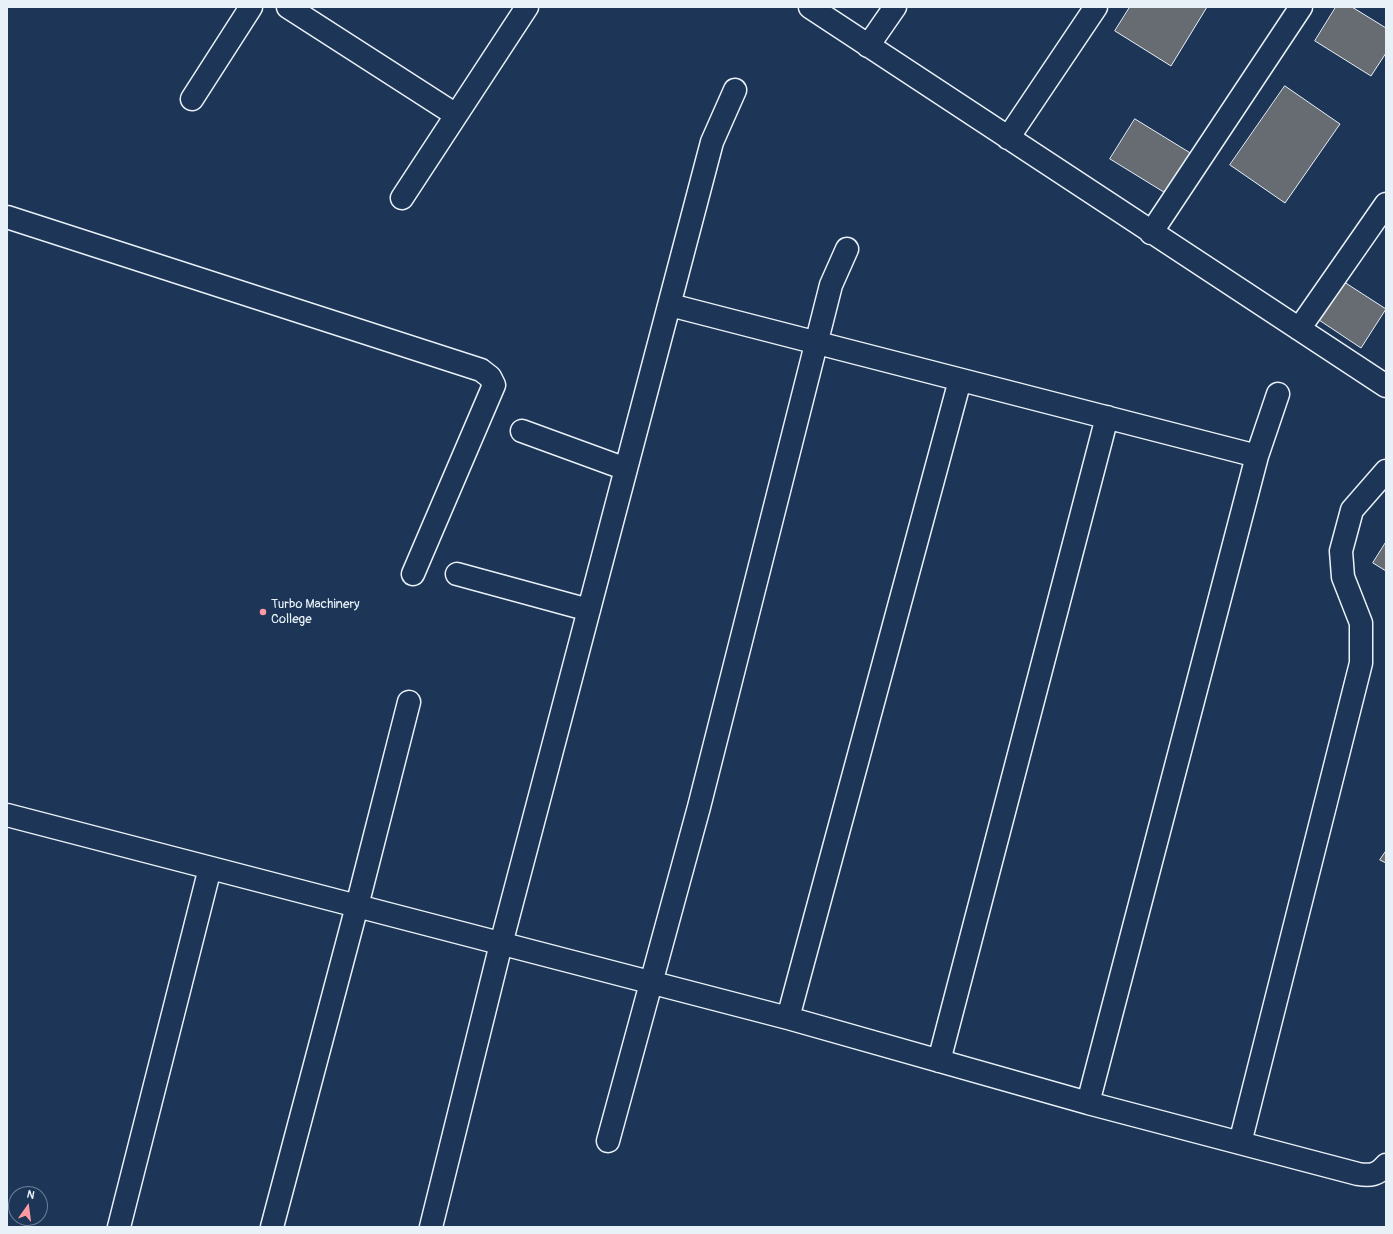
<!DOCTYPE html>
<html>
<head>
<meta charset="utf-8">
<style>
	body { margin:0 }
	#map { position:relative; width:1393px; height:1234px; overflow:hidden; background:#1d3557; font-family:Pangolin,sans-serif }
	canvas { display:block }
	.frame { position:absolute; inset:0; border:8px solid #e8f1f8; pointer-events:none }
	.north { position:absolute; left:8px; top:1186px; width:40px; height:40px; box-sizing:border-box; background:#1d3557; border:1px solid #6e8097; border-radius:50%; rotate:14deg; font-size:11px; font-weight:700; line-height:16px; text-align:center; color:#e8f1f8 }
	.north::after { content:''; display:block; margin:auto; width:14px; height:18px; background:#ff9aa2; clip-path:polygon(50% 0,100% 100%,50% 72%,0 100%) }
</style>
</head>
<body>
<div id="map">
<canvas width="1393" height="1234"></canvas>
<div class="frame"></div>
<div class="north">N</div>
</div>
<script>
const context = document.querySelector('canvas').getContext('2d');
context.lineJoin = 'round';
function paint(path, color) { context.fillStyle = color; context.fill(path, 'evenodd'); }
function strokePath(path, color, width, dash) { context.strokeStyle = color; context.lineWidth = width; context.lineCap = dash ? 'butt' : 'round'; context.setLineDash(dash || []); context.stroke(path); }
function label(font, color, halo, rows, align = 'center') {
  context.font = font + ' Pangolin,sans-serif'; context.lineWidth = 3; context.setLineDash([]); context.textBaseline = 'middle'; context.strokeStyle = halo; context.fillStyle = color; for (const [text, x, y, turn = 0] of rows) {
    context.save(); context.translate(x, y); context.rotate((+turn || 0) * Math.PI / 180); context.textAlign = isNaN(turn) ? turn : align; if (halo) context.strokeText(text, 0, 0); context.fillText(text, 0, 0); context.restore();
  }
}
const building = new Path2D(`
	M1130 7H1207L1171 66 1115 31Z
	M1336 7H1352L1386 28V53L1371 76 1315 41Z
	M1285 86 1340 124 1285 203 1230 165Z
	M1135 119 1192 154 1167 194 1110 159Z
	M1341 280 1386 309 1361 348 1316 318Z
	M1386 542V571L1373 563Z
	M1386 851V863L1380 860Z`);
paint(building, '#666c71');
strokePath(building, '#e8f1f8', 1);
const minor = new Path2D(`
	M288 7 456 115
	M810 7 1386 386
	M868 46 895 7
	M192 99 251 7
	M1008 138 1096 7
	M402 198 527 7
	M7 217 481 370 490 377 494 385 413 574
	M1151 233 1301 7
	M1299 329 1386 204
	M522 431 626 469
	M1257 456 1278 394
	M457 574 589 610
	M7 815 788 1018 1088 1103 1257 456 670 305
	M788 1018 960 380
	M939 1061 1107 417
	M1088 1103 1358 1174C1371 1176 1377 1175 1386 1165
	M608 1141 699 807 831 285 847 249
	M1240 1143 1361 663V623L1343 577 1341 551 1352 510 1386 471
	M119 1227 210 868
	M272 1227 357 906 409 702
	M431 1227 501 944 712 142 735 90`);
strokePath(minor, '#e8f1f8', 25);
strokePath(minor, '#1d3557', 22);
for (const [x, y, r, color] of [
	[263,612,4,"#ff9aa2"]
]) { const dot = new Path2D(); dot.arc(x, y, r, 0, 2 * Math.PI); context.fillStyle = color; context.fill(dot); strokePath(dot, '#1d3557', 1.5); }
label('13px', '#e8f1f8', '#1d3557', [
	["Turbo Machinery",271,605],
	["College",271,620]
], 'left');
</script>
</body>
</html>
